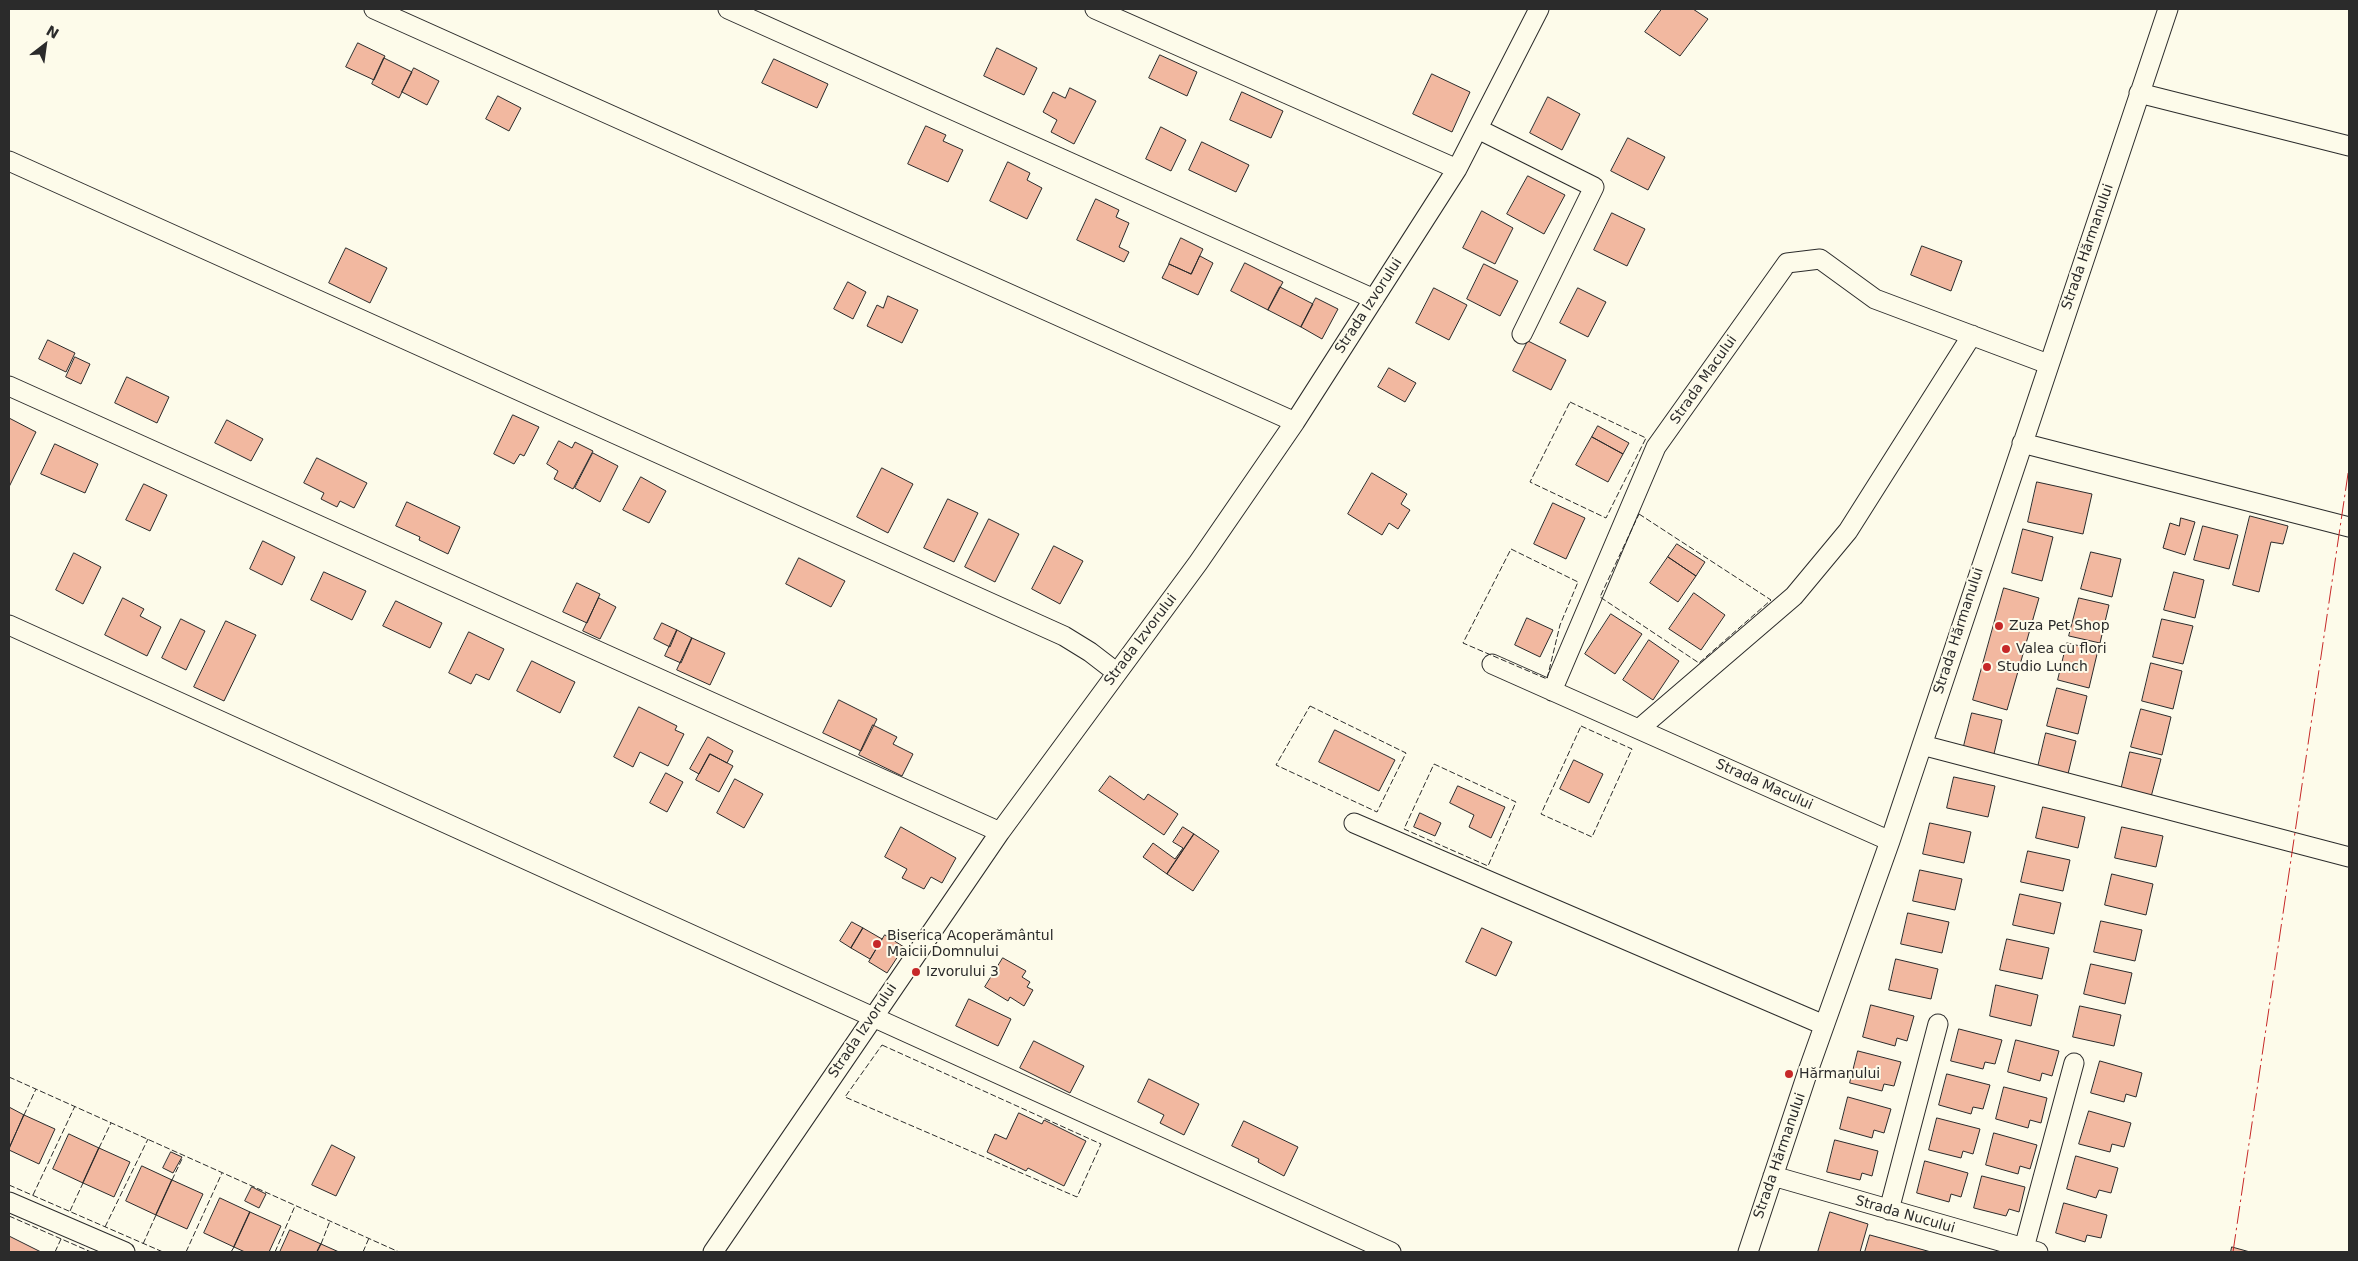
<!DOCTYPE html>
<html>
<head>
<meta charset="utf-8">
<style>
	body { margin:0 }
	#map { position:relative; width:2358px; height:1261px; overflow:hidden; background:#fdfbea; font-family:"DejaVu Sans",sans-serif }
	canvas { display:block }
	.frame { position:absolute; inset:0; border:10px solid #2b2b2b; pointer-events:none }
	.north { position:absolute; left:20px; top:20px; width:50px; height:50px; -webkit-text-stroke:4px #fdfbea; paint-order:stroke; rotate:30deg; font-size:14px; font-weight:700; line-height:20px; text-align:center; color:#2b2b2b }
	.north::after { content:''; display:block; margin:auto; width:18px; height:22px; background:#2b2b2b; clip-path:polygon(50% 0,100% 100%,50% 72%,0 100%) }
</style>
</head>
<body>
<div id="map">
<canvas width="2358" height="1261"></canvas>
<div class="frame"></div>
<div class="north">N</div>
</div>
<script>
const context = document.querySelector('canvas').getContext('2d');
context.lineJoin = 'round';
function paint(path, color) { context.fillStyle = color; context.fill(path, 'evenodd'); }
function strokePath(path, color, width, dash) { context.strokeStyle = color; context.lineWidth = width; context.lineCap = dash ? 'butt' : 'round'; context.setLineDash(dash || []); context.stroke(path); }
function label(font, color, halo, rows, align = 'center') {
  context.font = font + ' "DejaVu Sans",sans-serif'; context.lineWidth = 4; context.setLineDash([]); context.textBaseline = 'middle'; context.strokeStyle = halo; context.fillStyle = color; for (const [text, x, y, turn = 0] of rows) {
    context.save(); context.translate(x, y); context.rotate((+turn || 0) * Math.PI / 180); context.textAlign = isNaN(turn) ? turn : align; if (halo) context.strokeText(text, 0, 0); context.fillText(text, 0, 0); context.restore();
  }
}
const building = new Path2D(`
	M1662 9H1693L1708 19 1680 56 1645 32Z
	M358 43 385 56 374 80 346 67Z
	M997 48 1037 68 1024 95 984 76Z
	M1160 55 1197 72 1187 96 1149 78Z
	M384 58 412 72 399 98 372 84Z
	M774 59 828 84 817 108 762 83Z
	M414 68 439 81 427 105 402 92Z
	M1432 74 1470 92 1452 132 1413 114Z
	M1070 88 1096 101 1074 144 1051 132 1057 120 1043 112 1053 92 1065 98Z
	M1242 92 1283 111 1271 138 1230 120Z
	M498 96 521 108 509 131 486 119Z
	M1548 97 1580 114 1562 150 1530 133Z
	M926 126 946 135 943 141 963 150 948 182 908 164Z
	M1161 127 1186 140 1171 171 1146 159Z
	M1628 138 1665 157 1648 190 1611 171Z
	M1202 142 1249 165 1236 192 1189 170Z
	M1008 162 1030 173 1027 180 1042 188 1027 219 990 201Z
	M1528 176 1565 195 1544 234 1507 214Z
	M1096 199 1119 210 1116 217 1129 223 1119 247 1129 252 1124 262 1077 240Z
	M1482 211 1513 228 1495 264 1463 248Z
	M1612 213 1645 229 1627 266 1594 250Z
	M1181 238 1203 249 1191 274 1169 264Z
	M1922 246 1962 261 1951 291 1911 275Z
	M346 248 387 268 370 303 329 283Z
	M1200 256 1213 263 1198 295 1162 278 1169 264 1191 274Z
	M1245 263 1283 282 1268 310 1231 291Z
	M1484 264 1518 281 1500 316 1467 299Z
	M848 282 866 292 853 319 834 309Z
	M1280 287 1313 304 1301 327 1268 310Z
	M1434 288 1467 305 1449 340 1416 323Z
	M1578 288 1606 302 1588 337 1560 323Z
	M888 296 918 310 902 343 867 326 877 305 883 308Z
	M1316 298 1338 309 1322 339 1301 327Z
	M48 340 75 353 66 372 39 359Z
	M1528 341 1566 360 1551 390 1513 371Z
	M75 357 90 364 81 384 66 377Z
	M1389 368 1416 383 1405 402 1378 387Z
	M127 377 169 397 157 423 115 403Z
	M513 415 539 427 524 456 520 454 514 464 494 454Z
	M9 418 36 432 9 487Z
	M227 420 263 439 251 461 215 443Z
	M1598 426 1629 443 1623 454 1592 437Z
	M1592 437 1623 454 1608 482 1576 465Z
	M559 441 572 448 575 442 593 451 573 489 554 479 558 471 547 464Z
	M55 444 98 464 85 493 41 474Z
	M593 453 618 466 600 502 575 488Z
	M317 458 367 483 354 508 340 501 337 507 321 499 324 493 304 483Z
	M882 468 913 484 888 533 857 517Z
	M1372 473 1407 494 1401 504 1410 510 1398 529 1389 523 1382 535 1348 514Z
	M641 477 666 491 649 523 623 510Z
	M2037 482 2092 494 2083 534 2028 522Z
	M144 484 167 495 150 531 126 520Z
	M948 499 978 513 954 562 924 548Z
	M407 502 460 527 448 554 419 540 420 537 396 526Z
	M1553 503 1585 518 1566 559 1534 544Z
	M2250 516 2288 526 2283 544 2271 542 2259 592 2233 585Z
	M2181 518 2195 522 2185 555 2163 548 2170 523 2179 526Z
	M989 519 1019 534 995 582 965 567Z
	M2203 526 2238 535 2229 569 2194 560Z
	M2023 529 2053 537 2042 581 2012 573Z
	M263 541 295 557 282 585 250 569Z
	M1677 544 1705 562 1696 576 1668 557Z
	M1054 546 1083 561 1060 604 1032 589Z
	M2091 552 2121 559 2112 597 2081 589Z
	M74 553 101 567 83 604 56 590Z
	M1668 557 1696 576 1678 602 1650 583Z
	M799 558 845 581 831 607 786 584Z
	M324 572 366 591 352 620 311 600Z
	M2174 572 2204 580 2195 618 2164 610Z
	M577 583 600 594 587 623 563 612Z
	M2004 588 2039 598 2007 710 1973 700Z
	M1694 593 1725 615 1701 650 1669 629Z
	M123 598 144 609 140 616 161 627 147 656 105 635Z
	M599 598 616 607 600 639 583 631Z
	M2079 598 2109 605 2100 643 2069 636Z
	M396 601 442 623 430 648 383 626Z
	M1611 614 1642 634 1615 674 1585 654Z
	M1527 618 1553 630 1540 657 1515 645Z
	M181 619 205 631 186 670 162 658Z
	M2162 619 2193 626 2183 664 2153 657Z
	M226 621 256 635 224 701 194 687Z
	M662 623 677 630 670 647 654 639Z
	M677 630 692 638 681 663 665 656Z
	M469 632 504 649 489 680 476 674 471 684 449 673Z
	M692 638 725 653 710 685 677 670Z
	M1649 640 1679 661 1653 700 1623 680Z
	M2067 643 2098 650 2089 688 2058 680Z
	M532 661 575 682 560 713 517 691Z
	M2151 663 2182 671 2173 709 2142 701Z
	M2057 688 2087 696 2078 734 2047 726Z
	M839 700 877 719 861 751 823 733Z
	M639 707 677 726 675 730 684 734 668 766 640 752 633 767 614 757Z
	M2141 709 2171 717 2162 755 2131 747Z
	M1972 713 2002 720 1993 758 1963 750Z
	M873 725 897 737 893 744 913 754 902 776 859 755Z
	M1335 730 1395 760 1379 791 1319 762Z
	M2046 733 2076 741 2067 778 2037 771Z
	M708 737 733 751 727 763 710 754 699 774 690 769Z
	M2130 752 2161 759 2151 797 2121 790Z
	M710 754 733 766 719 792 696 780Z
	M1574 760 1603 774 1589 803 1560 789Z
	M666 773 683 782 667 812 650 803Z
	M1110 776 1144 800 1148 794 1178 814 1164 835 1099 791Z
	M1954 777 1995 786 1988 817 1947 808Z
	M735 779 763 794 744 828 717 813Z
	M1458 786 1505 807 1491 838 1469 827 1474 815 1450 803Z
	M2043 807 2085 817 2078 848 2036 838Z
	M1420 813 1441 823 1435 836 1414 827Z
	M1930 823 1971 832 1964 863 1923 854Z
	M901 827 956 858 942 883 931 877 924 889 902 878 907 869 885 857Z
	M1183 827 1194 834 1167 874 1143 857 1153 843 1175 859 1183 848 1173 842Z
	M2122 827 2163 836 2156 867 2115 858Z
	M1194 834 1219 851 1193 891 1167 874Z
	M2028 851 2070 860 2063 891 2021 882Z
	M1920 870 1962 879 1955 910 1913 901Z
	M2112 874 2153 884 2146 915 2105 905Z
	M2020 894 2061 903 2054 934 2013 925Z
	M1908 913 1949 922 1942 953 1901 944Z
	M2101 921 2142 930 2135 961 2094 952Z
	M852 922 863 928 851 948 840 941Z
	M863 928 882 939 870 959 851 948Z
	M1482 928 1512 942 1496 976 1466 962Z
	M885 935 904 947 887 973 869 962Z
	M2007 939 2049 948 2042 979 2000 970Z
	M1003 958 1026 971 1022 977 1030 982 1027 987 1033 990 1024 1006 1010 997 1008 1001 985 987Z
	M1896 959 1938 969 1931 999 1889 990Z
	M2091 964 2132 973 2125 1004 2084 994Z
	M1996 985 2038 995 2031 1026 1990 1016Z
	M969 999 1011 1019 998 1046 956 1026Z
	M1871 1005 1914 1016 1907 1041 1897 1038 1895 1046 1863 1037Z
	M2080 1006 2121 1015 2114 1046 2073 1037Z
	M1959 1029 2002 1040 1995 1064 1985 1062 1983 1069 1951 1061Z
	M2016 1040 2059 1051 2052 1076 2042 1073 2040 1081 2008 1072Z
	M1034 1041 1084 1066 1070 1093 1020 1068Z
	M1858 1051 1901 1062 1894 1086 1884 1084 1882 1091 1850 1083Z
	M2100 1061 2142 1073 2136 1097 2126 1094 2124 1102 2091 1093Z
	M1947 1074 1990 1085 1983 1109 1973 1107 1971 1114 1939 1105Z
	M1149 1079 1199 1104 1184 1135 1160 1123 1164 1115 1138 1102Z
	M2004 1087 2047 1098 2041 1123 2030 1120 2028 1128 1996 1119Z
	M1848 1097 1891 1109 1884 1133 1874 1130 1872 1138 1840 1129Z
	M9 1107 24 1115 9 1148Z
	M2089 1111 2131 1123 2124 1147 2112 1144 2110 1152 2079 1144Z
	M1019 1113 1042 1124 1044 1120 1086 1141 1064 1186 1028 1168 1026 1171 987 1152 995 1134 1006 1139Z
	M24 1115 55 1129 39 1164 9 1150Z
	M1937 1118 1980 1129 1973 1154 1963 1151 1961 1158 1929 1150Z
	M1244 1121 1298 1147 1284 1176 1258 1162 1259 1159 1232 1146Z
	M1994 1133 2037 1145 2030 1169 2020 1166 2018 1174 1986 1165Z
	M69 1134 99 1148 83 1183 53 1169Z
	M1835 1140 1878 1151 1872 1176 1862 1173 1860 1180 1827 1172Z
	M332 1145 355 1157 336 1196 312 1185Z
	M99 1148 130 1162 114 1197 83 1183Z
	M171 1152 182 1157 173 1173 163 1168Z
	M2076 1156 2118 1168 2111 1193 2099 1190 2096 1198 2067 1189Z
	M1925 1161 1968 1173 1961 1197 1951 1194 1949 1202 1917 1193Z
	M142 1166 172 1180 156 1215 126 1201Z
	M1982 1176 2025 1187 2019 1212 2009 1209 2006 1216 1974 1208Z
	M172 1180 203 1194 187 1229 156 1215Z
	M252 1187 266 1194 259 1208 245 1201Z
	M220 1198 250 1212 234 1247 204 1233Z
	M2064 1203 2107 1215 2101 1238 2087 1235 2085 1242 2056 1233Z
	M250 1212 281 1226 269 1252H245L234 1247Z
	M1830 1212 1868 1224 1860 1252H1818Z
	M290 1230 321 1244 317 1252H280Z
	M1870 1235 1931 1252H1865Z
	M9 1236 41 1252H9Z
	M321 1244 339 1252H317Z
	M2232 1247 2250 1252H2231Z`);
paint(building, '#f2b8a0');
strokePath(building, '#2b2b2b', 1);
const street = new Path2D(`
	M374 9 1295 422
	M728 9 1374 299
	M1095 9 1457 169
	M2139 93 2349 146
	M1478 129 1594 187 1522 334
	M9 161 1064 636 1090 652 1116 672
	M9 386 1000 832
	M2022 443 2349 527
	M9 625 1391 1252
	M1492 664 1890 841
	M1552 691 1656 447 1787 263 1820 259 1875 299 2048 364
	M1639 729 1794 596 1848 531 1972 335
	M1922 745 2349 857
	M1354 823 1824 1025
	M1773 1176 2038 1252
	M9 1202 125 1252
	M1889 1210 1938 1024
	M2024 1248 2074 1063
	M713 1252 1000 832 1198 563 1295 422 1457 169 1539 9
	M1748 1252 1807 1074 1890 841 2168 9`);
strokePath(street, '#2b2b2b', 21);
strokePath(street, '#fdfbea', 19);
strokePath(new Path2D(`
	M1570 402 1646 438 1606 518 1530 482Z
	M1639 514 1771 600 1699 663 1600 597Z
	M1511 549 1578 582 1560 625 1547 679 1463 643Z
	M1310 706 1406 753 1377 812 1276 765Z
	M1581 726 1632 749 1592 837 1541 814Z
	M1434 764 1516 802 1488 866 1404 829Z
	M882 1045 1101 1144 1077 1197 845 1097Z
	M9 1077 399 1252
	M24 1115 36 1089
	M99 1148 111 1123
	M172 1180 182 1159
	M9 1185 163 1252
	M33 1195 75 1106
	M70 1211 83 1183
	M9 1216 91 1252
	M105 1227 148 1139
	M143 1244 156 1215
	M321 1244 330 1221
	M55 1252 61 1239
	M186 1252 222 1173
	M231 1252 234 1247
	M275 1252 295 1206
	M363 1252 369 1238`), '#2b2b2b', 1, [6, 2.5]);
strokePath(new Path2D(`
	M2233 1252 2349 467`), '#c62828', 1, [18, 4, 2.5, 4]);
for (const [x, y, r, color] of [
	[1999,626,5,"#c62828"],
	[2006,649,5,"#c62828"],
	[1987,667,5,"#c62828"],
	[877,944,5,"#c62828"],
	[916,972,5,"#c62828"],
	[1789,1074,5,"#c62828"]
]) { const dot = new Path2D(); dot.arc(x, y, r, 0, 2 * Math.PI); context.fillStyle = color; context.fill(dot); strokePath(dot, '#fdfbea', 2); }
label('14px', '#2b2b2b', '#fdfbea', [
	["Strada Hărmanului",2088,247,-71],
	["Strada Izvorului",1369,306,-57],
	["Strada Macului",1704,380,-55],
	["Strada Hărmanului",1959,631,-72],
	["Strada Izvorului",1141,640,-53],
	["Strada Macului",1764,785,24],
	["Strada Izvorului",863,1031,-56],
	["Strada Hărmanului",1780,1156,-71],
	["Strada Nucului",1905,1215,16]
]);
label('14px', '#2b2b2b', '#fdfbea', [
	["Zuza Pet Shop",2009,626],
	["Valea cu flori",2016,649],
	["Studio Lunch",1997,667],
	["Biserica Acoperământul",887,936],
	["Maicii Domnului",887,952],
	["Izvorului 3",926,972],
	["Hărmanului",1799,1074]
], 'left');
</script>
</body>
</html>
